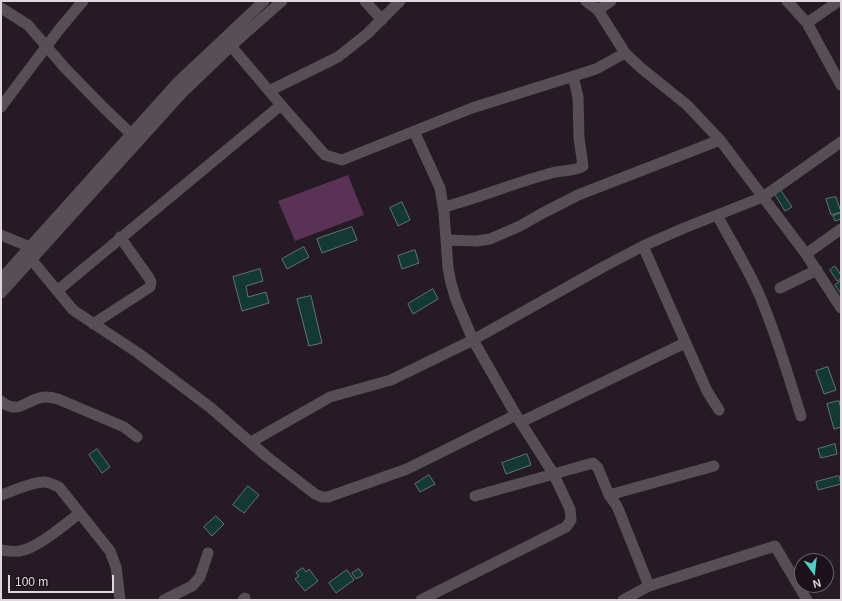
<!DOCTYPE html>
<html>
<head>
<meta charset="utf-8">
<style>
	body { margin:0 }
	#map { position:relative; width:842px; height:601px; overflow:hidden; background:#261a25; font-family:Arial,sans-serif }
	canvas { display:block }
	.frame { position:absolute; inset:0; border:2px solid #e0d8df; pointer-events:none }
	.north { position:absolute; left:794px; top:553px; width:40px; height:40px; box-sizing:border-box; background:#1d111c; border:1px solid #6b616a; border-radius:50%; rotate:165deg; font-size:11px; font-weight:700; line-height:16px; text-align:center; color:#e0d8df }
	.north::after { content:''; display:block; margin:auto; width:14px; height:18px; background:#57cec2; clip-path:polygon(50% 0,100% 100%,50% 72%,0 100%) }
	.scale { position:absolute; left:8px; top:575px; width:106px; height:18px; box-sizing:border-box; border:2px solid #e0d8df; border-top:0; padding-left:5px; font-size:12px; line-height:14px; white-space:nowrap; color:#e0d8df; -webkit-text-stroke:3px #1d111c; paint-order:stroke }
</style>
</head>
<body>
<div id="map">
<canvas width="842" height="601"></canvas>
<div class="frame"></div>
<div class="north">N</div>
<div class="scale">100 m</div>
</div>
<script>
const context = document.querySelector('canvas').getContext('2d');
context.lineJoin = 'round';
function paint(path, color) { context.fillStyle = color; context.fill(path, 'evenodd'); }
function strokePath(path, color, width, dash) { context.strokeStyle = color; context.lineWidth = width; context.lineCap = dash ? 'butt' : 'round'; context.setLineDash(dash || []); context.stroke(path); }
paint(new Path2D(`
	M348 175 364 215 295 241 278 201Z`), '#593256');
const building = new Path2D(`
	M780 189 792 207 785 211 774 193Z
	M836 197 841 212 831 215 826 199Z
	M402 202 410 220 398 226 390 208Z
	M841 213V219L835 221 833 216Z
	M352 227 357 240 322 253 317 239Z
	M304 247 309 257 287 269 282 259Z
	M415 250 419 263 402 269 398 256Z
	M835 266 841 275V279L837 281 830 270Z
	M260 269 263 281 246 286 248 297 266 292 269 303 242 311 233 277Z
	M841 281V294L835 285Z
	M433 289 438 299 413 314 408 304Z
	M311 296 322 343 309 346 297 299Z
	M828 367 836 390 824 394 816 371Z
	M839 401 841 409V427L834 429 827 404Z
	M835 444 837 454 821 458 818 449Z
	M97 449 110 467 102 473 89 455Z
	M527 454 531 465 506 474 502 463Z
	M429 475 435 484 420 492 415 484Z
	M839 476 841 484 818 490 816 482Z
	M248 486 259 495 244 513 233 505Z
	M216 516 224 524 212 536 204 527Z
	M303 568 306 572 309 569 318 581 305 591 295 579 299 576 296 573Z
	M359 569 363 575 356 579 352 573Z
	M347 570 354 580 336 593 329 583Z`);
paint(building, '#143834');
strokePath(building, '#5f7673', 1);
strokePath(new Path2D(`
	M365 1 382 20
	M586 1 598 10 625 53 641 68 687 105 720 140 806 254 841 308
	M787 1 807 23 841 85
	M1 8 28 25 65 68 103 107 131 134
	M598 10 611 1
	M807 23 839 1
	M231 46 281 105 325 155 342 160 472 108 596 69 625 53
	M269 91 338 57 367 34 400 1
	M1 107 58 31 83 1
	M414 131 440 188 444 212 448 268 451 283 456 300 473 340 516 415 553 473 570 509 571 520 566 527 421 600
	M444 207C482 197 518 181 556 172 565 170 576 171 583 166L579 138 578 97 573 76
	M717 215C731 241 747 267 759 294 776 333 788 375 801 416
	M1 235 30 247 35 251
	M446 240 476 241 490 239 520 226 541 214 578 195 720 140
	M643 246 707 391 719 410
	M24 254 31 259 73 310 138 353 211 408 266 456 315 494 322 497H328L407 469 516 415
	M806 254 841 229
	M1 279 178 82 264 1
	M780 288 817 270
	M57 291 281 105
	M1 293 182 93 231 46 282 1
	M93 324 150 287 151 282 149 278 120 237
	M1 401C17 414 23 403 39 398 45 396 51 397 58 399L124 427 137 437
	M521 422 685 343
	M251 442 330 397 391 380 473 340 603 267 643 246 684 228 763 197 841 142
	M1 495C14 491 30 482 44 482 49 482 54 485 59 487L110 551 116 567 120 600
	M609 495 714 466
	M475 496 593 463 598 468 609 495 617 506 649 586
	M1 550C7 551 14 552 20 551 38 548 65 524 80 513
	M164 600 192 586 200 577 208 553
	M243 600 245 598
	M623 600 649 586 775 546 807 600`), '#564f55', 11);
</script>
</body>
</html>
